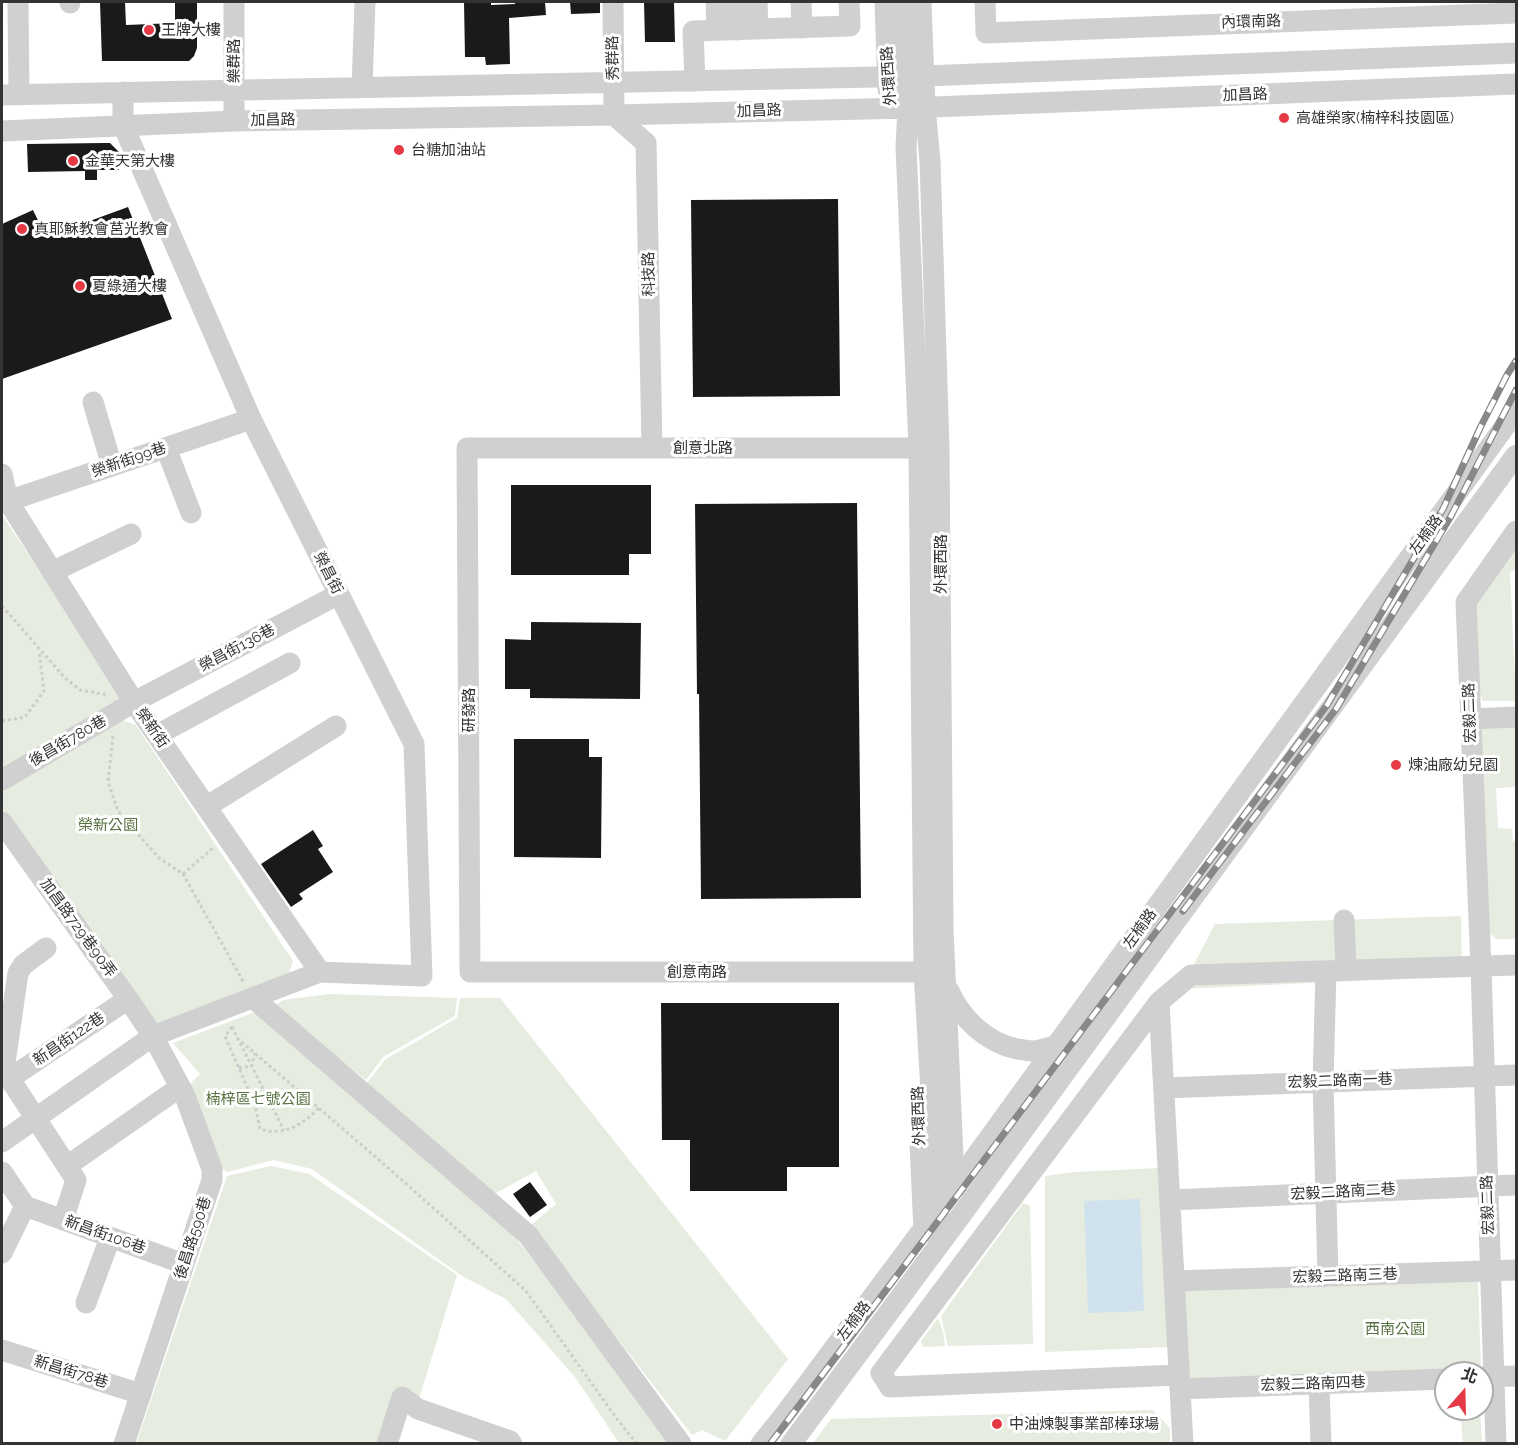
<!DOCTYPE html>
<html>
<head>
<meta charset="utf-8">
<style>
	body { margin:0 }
	#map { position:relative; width:1518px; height:1445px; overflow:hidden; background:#fff; font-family:Raleway,"Noto Sans TC",sans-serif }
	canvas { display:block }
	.frame { position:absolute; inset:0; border:3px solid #333; pointer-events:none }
	.north { position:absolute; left:1434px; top:1361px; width:60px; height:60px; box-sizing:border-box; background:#fff; border:2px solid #adadad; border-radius:50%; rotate:20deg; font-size:16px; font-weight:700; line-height:24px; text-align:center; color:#333 }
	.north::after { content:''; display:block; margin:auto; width:21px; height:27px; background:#e63946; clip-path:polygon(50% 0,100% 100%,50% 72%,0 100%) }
</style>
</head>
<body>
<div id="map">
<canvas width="1518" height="1445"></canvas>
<div class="frame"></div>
<div class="north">北</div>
</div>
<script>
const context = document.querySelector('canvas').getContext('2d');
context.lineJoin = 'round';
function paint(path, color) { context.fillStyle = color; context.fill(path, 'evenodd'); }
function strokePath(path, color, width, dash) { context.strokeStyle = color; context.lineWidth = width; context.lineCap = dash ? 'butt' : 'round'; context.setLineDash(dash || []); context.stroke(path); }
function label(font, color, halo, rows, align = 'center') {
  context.font = font + ' Raleway,"Noto Sans TC",sans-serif'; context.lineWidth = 6; context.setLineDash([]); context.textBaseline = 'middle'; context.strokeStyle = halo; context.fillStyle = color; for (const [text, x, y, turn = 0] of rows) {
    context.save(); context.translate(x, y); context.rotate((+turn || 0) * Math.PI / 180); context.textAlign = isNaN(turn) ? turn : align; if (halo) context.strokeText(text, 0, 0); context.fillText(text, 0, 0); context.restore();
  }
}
paint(new Path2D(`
	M2 515 119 690 120 705 2 775Z
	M1516 544V570L1510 572 1516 701H1483L1477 689 1474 605Z
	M122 720 136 725 293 961 288 977 164 1026 151 1023 2 808V789Z
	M1516 726V787L1496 788 1498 828 1512 829 1513 841H1516V939H1496L1488 932 1476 736 1483 727Z
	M1461 916 1462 976 1181 989 1215 924Z
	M329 994 457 998 455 1016 383 1057 366 1080 276 1010 275 1006 283 1000Z
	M460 998H500L788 1359 725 1441 702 1430 692 1435 530 1226 556 1204 536 1171 494 1194 367 1083 386 1059 457 1018Z
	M255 1012 515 1237 676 1443H619L575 1377 506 1299 462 1276 312 1169 274 1160 227 1172 213 1162 186 1088 200 1074 173 1043Z
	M271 1166 309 1174 457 1275 419 1399 398 1387 380 1443 136 1444 227 1176Z
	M1160 1168 1170 1347 1045 1352V1176L1076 1172Z
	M1023 1203 1030 1206 1033 1344 948 1346 941 1316Z
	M1478 1279 1481 1372 1186 1382 1182 1290Z
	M938 1318 943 1332 945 1346 924 1347 921 1343 922 1340Z
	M1460 1409H1480L1482 1441 1516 1443H1463Z
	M1153 1410 1170 1428V1443H813L831 1419Z`), '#e6ecdf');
paint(new Path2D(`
	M1140 1199 1144 1311 1088 1313 1084 1201Z`), '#cfe2ee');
paint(new Path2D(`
	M100 2H125L126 25 175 23V2H197V48L194 56 189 61H102Z
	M464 2H491V5L515 4V2H545L546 15 509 18 510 64 486 65 485 57H465Z
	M570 2H600V13L571 14Z
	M644 2H674L675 42H645Z
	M104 143H110L119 152V170H97V180H85V171L28 172 27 144Z
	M838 199 840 396 693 397 691 200Z
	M128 207 172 319 2 379V224L33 210 46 237Z
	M511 485H651V554H629V575H511Z
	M857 503 861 898 701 899 699 694H697L695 504Z
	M531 622 641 623 640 699 530 698V689H505V639L531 640Z
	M514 739H589V757H602L601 858 514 857Z
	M313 830 323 846 318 849 333 872 299 894 303 899 291 907 261 864Z
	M661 1003H839V1167H787V1191H690V1140H662Z
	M530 1182 547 1205 530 1217 513 1194Z`), '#1a1a1a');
strokePath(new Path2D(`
	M2 606 65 678 80 690 108 695
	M2 721 25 717 44 691 39 651
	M113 736 108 782 118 811 159 858 183 874 244 983
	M183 874 213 848
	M232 1027 225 1036 255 1105 260 1129C284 1137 303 1124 319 1108
	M232 1027 284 1130
	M237 1038 385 1165 526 1291 617 1419 637 1444
	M239 1068 252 1066 255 1053`), '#cdcdcd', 3, [3, 3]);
strokePath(new Path2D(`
	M18 2 19 94
	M613 2 614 115
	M716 2 717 30
	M737 2V30
	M757 2 758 29
	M801 2 802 28
	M885 2 888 90
	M904 2 908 108 906 147 919 447 924 972 940 1243
	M921 2 925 107 930 161 939 448 943 928 953 1157 956 1187
	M985 2 986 33 1516 13
	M70 3V2
	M695 81 693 31 850 26 849 2
	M362 87 365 2
	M2 95 924 76 1516 53
	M614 115 646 143 652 448
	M234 121V2
	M2 131 234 121 614 115 908 108 1516 84
	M93 402 112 466
	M166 448 191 513
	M2 474 8 501 134 702 320 972
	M8 501 251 419
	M52 572 131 534
	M1470 719 1516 717
	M157 735 290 663
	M2 780 134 702 339 594
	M206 807 336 726
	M2 822 128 999 153 1036 185 1096 212 1169V1180L124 1444
	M1344 920 1346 970
	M46 948 23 965 18 973 4 1070 76 1180 63 1220
	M924 972H470L467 448H939
	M1326 972 1323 1082 1328 1276
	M948 989C961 1018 985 1042 1017 1049 1022 1049 1027 1051 1032 1051 1039 1051 1048 1048 1055 1046
	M253 998 528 1235 681 1444
	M1159 1002 1183 1444
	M9 1079 128 999
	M1164 1088 1516 1075
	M2 1142 153 1036 320 972 422 976 414 744 251 419 123 125V92
	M920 1143 924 1232
	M67 1166 180 1087
	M2 1172 25 1206 2 1253
	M1170 1200 1516 1185
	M25 1206 184 1264
	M1174 1281 1516 1270
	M86 1303 110 1238
	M2 1350 141 1394
	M1179 1375 890 1387 881 1373 1159 1002 1191 975 1516 965
	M1482 1377 1516 1376
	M1319 1384 1321 1444
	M1180 1389 1446 1379
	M387 1444 402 1397 418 1409 510 1441 512 1444
	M761 1444 785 1414 924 1228 1516 411
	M791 1444 959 1218 1516 455
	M1496 1444 1481 967 1466 602 1516 531`), '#d0d0d0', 21);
const rail = new Path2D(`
	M1183 911 1336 709 1451 516 1516 390
	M770 1444 1327 705 1443 509 1481 426 1507 375 1516 361`);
strokePath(rail, '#888', 7);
strokePath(rail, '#fff', 4.5, [14]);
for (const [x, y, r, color] of [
	[149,30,6,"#e63946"],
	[1284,118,6,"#e63946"],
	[399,150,6,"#e63946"],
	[73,161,6,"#e63946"],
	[22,229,6,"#e63946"],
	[80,286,6,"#e63946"],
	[1396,765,6,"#e63946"],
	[997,1424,6,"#e63946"]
]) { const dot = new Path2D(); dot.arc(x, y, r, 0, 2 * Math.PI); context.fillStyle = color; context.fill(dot); strokePath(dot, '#fff', 2); }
label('15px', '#333', '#fff', [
	["內環南路",1251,22,-2],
	["秀群路",613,58,-91],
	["樂群路",234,61,-90],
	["外環西路",889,76,-94],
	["加昌路",1245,95,-2],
	["加昌路",759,111,-2],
	["加昌路",273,120,-1],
	["科技路",649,274,-91],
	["創意北路",703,448],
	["榮新街99巷",129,460,-19],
	["左楠路",1426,535,-54],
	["外環西路",941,564,-90],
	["榮昌街",328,573,63],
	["榮昌街136巷",237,648,-28],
	["研發路",469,710,-90],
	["宏毅二路",1470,713,-92],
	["榮新街",152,728,55],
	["後昌街780巷",68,741,-30],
	["加昌路729巷90弄",78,928,54],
	["左楠路",1140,929,-54],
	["創意南路",697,972],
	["新昌街122巷",69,1039,-34],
	["宏毅二路南一巷",1340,1081,-2],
	["外環西路",919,1116,-92],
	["宏毅二路南二巷",1343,1192,-3],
	["宏毅二路",1488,1205,-92],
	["新昌街106巷",105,1235,20],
	["後昌路590巷",193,1238,-72],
	["宏毅二路南三巷",1345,1276,-2],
	["左楠路",854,1321,-53],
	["新昌街78巷",71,1372,17],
	["宏毅二路南四巷",1313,1384,-2]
]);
label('15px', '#333', '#fff', [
	["王牌大樓",161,30],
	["高雄榮家(楠梓科技園區)",1296,118],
	["台糖加油站",411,150],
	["金華天第大樓",85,161],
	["真耶穌教會莒光教會",34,229],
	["夏綠通大樓",92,286],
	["煉油廠幼兒園",1408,765],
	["中油煉製事業部棒球場",1009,1424]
], 'left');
label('15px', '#56703f', '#fff', [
	["榮新公園",108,825],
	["楠梓區七號公園",258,1099],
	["西南公園",1395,1329]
]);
</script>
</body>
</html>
